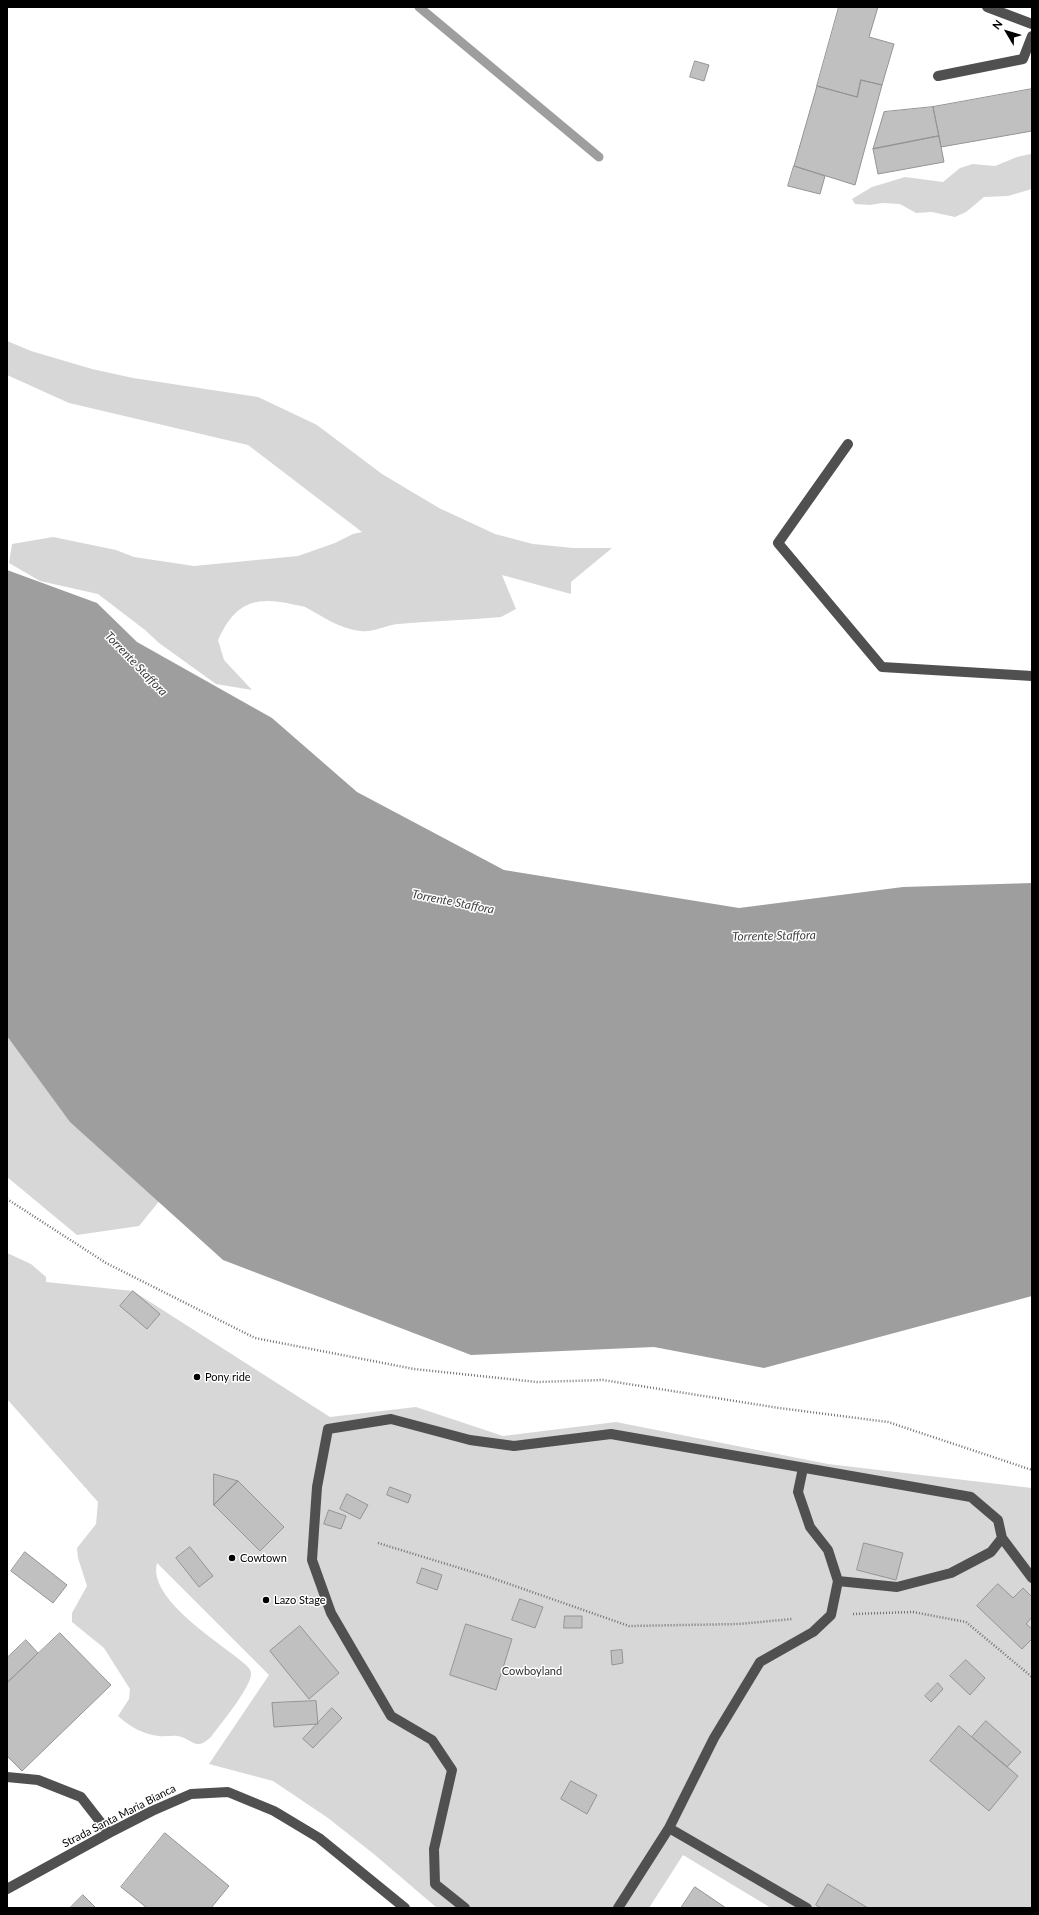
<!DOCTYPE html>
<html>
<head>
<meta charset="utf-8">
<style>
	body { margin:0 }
	#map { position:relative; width:1039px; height:1915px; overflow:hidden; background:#fff; font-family:Lato,sans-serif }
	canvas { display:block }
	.frame { position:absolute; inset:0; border:8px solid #000; pointer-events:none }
	.north { position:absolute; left:987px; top:12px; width:40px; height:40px; -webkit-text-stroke:3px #fff; paint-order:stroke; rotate:308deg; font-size:11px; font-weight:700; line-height:16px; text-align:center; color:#000 }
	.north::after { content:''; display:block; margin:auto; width:14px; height:18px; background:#000; clip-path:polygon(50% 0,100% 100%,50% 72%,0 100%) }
</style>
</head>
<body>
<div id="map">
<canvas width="1039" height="1915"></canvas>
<div class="frame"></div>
<div class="north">N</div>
</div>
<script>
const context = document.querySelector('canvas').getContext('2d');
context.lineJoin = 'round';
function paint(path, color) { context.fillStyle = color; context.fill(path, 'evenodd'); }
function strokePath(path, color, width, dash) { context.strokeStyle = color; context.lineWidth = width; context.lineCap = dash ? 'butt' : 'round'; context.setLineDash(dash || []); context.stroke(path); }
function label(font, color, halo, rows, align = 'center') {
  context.font = font + ' Lato,sans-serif'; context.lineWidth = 3; context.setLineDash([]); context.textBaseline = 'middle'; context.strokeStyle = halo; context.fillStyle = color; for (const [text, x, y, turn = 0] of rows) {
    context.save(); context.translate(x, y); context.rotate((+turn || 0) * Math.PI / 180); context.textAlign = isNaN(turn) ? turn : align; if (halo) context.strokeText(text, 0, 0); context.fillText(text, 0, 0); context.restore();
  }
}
paint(new Path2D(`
	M1030 154 1032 155V189L1008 196 984 197 966 212 955 217 932 212 916 213 900 204 882 203 870 205 855 204 852 199 872 187 905 177 943 182 960 168 973 164 995 166 1017 157Z
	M7 341 31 351 92 369 133 378 258 397 317 425 382 474 439 508 495 534 533 544 573 548H612L571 582V594L502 575 516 609 501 617C467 620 433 621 398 624 386 625 373 633 360 631 341 629 323 617 307 608 302 605 293 605 287 603 250 596 233 607 218 640L224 660 252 690 216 684 159 643 145 630 98 594 40 581 9 563 12 544 53 537 116 550 134 557 194 566 298 556 335 543 353 534 362 532 248 445 69 403 7 375Z
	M7 930 161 1199 139 1226 77 1235 7 1177Z
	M7 1253 31 1264 46 1277V1282L133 1291 330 1417 416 1407 503 1436 616 1422 828 1464 1032 1488V1908H771L683 1855 649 1908H437L375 1855 328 1818 273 1781 209 1764 269 1675 157 1563C147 1600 223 1644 246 1665 248 1667 251 1670 251 1673 253 1685 219 1726 211 1737 195 1752 193 1739 178 1736 172 1735 165 1737 159 1736 144 1735 129 1726 118 1716L129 1699 130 1689 104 1648 72 1622V1613L87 1586 78 1558 77 1548 96 1524 98 1502 7 1399Z`), '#d7d7d7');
paint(new Path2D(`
	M7 570 97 603 137 642 272 718 357 792 504 870 739 908 903 887 1032 883V1296L764 1368 654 1347 471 1355 223 1260 70 1122 7 1036Z`), '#9e9e9e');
strokePath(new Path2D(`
	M419 7 599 157`), '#9e9e9e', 9);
const building = new Path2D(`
	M839 7H878L869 37 894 44 882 85 861 80 857 97 817 86Z
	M695 61 709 65 704 81 690 77Z
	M861 80 882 85 855 185 794 166 817 86 857 97Z
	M1032 89V131L941 147 933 107Z
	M933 107 939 136 873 149 884 112Z
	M939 136 944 162 878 174 873 149Z
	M794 166 825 176 820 194 788 186Z
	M133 1291 160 1314 147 1329 120 1306Z
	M214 1474 238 1481 214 1505Z
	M238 1481 284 1527 260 1551 214 1505Z
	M390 1487 411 1495 408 1503 387 1495Z
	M347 1494 368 1505 360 1519 340 1509Z
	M329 1510 346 1516 341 1529 324 1524Z
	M864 1543 903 1553 896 1580 857 1570Z
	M190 1547 213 1576 199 1587 176 1558Z
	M25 1552 67 1585 53 1603 11 1571Z
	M422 1568 442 1575 437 1590 417 1583Z
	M998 1584 1013 1598 1023 1588 1032 1597V1617L1026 1624 1032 1629V1639L1022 1649 977 1606Z
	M520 1599 543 1607 535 1628 512 1620Z
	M565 1616H582V1628H564Z
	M466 1624 512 1639 496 1690 450 1675Z
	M300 1626 339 1673 309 1699 270 1651Z
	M60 1633 111 1685 22 1771 7 1756V1683Z
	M26 1640 38 1653 7 1683V1658Z
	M622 1650 623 1663 612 1665 611 1651Z
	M966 1660 985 1678 970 1695 950 1676Z
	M938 1683 943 1689 931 1702 925 1696Z
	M316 1701 318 1724 274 1727 272 1703Z
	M332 1708 342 1718 313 1748 303 1739Z
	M986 1721 1021 1752 1007 1767 972 1737Z
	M959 1726 1018 1776 989 1811 930 1761Z
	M571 1781 597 1795 587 1814 561 1799Z
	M165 1833 229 1886 211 1908H147L121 1887Z
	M828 1884 868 1908H821L816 1905Z
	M695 1887 726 1908H681Z
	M83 1895 96 1908H70Z`);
paint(building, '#c0c0c0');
strokePath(building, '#949494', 1);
strokePath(new Path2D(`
	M7 1199 106 1263 255 1338 414 1369 537 1382 603 1380 779 1408 888 1422 1032 1470
	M378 1543 492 1578 629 1626 739 1624 792 1619
	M853 1614 913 1612 966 1622 1032 1677`), '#727272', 2.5, [1, 2]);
strokePath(new Path2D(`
	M987 7 1032 24
	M938 76 1023 59 1032 36
	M848 444 778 543 882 667 1032 676
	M1002 1538 1032 1578
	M7 1777 38 1780 81 1797 109 1833
	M669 1828 714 1738 760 1662 813 1632 831 1615 838 1581 828 1550 810 1527 798 1492 803 1468
	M7 1889 109 1833 152 1811 191 1794 228 1792 274 1811 319 1838 405 1908
	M465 1908 435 1884 434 1849 452 1770 432 1740 391 1716 331 1613 312 1560 317 1487 328 1429 391 1419 470 1440 514 1446 611 1434 971 1497 998 1520 1002 1538 991 1552 951 1573 897 1587 838 1581
	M618 1908 669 1828 807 1908`), '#505050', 10);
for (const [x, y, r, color] of [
	[197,1377,4,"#000"],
	[232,1558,4,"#000"],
	[266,1600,4,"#000"]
]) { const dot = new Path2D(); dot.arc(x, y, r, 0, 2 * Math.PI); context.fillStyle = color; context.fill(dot); strokePath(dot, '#fff', 1.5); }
label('11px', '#000', '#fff', [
	["Pony ride",205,1377],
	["Cowtown",240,1558],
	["Lazo Stage",274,1600]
], 'left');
label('11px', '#2e2e2e', '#fff', [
	["Cowboyland",532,1671]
]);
label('11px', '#000', '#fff', [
	["Strada Santa Maria Bianca",119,1816,-27]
]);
label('italic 12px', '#3f3f3f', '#fff', [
	["Torrente Staffora",136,664,46],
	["Torrente Staffora",453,902,11],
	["Torrente Staffora",774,936,-1]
]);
</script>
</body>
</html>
